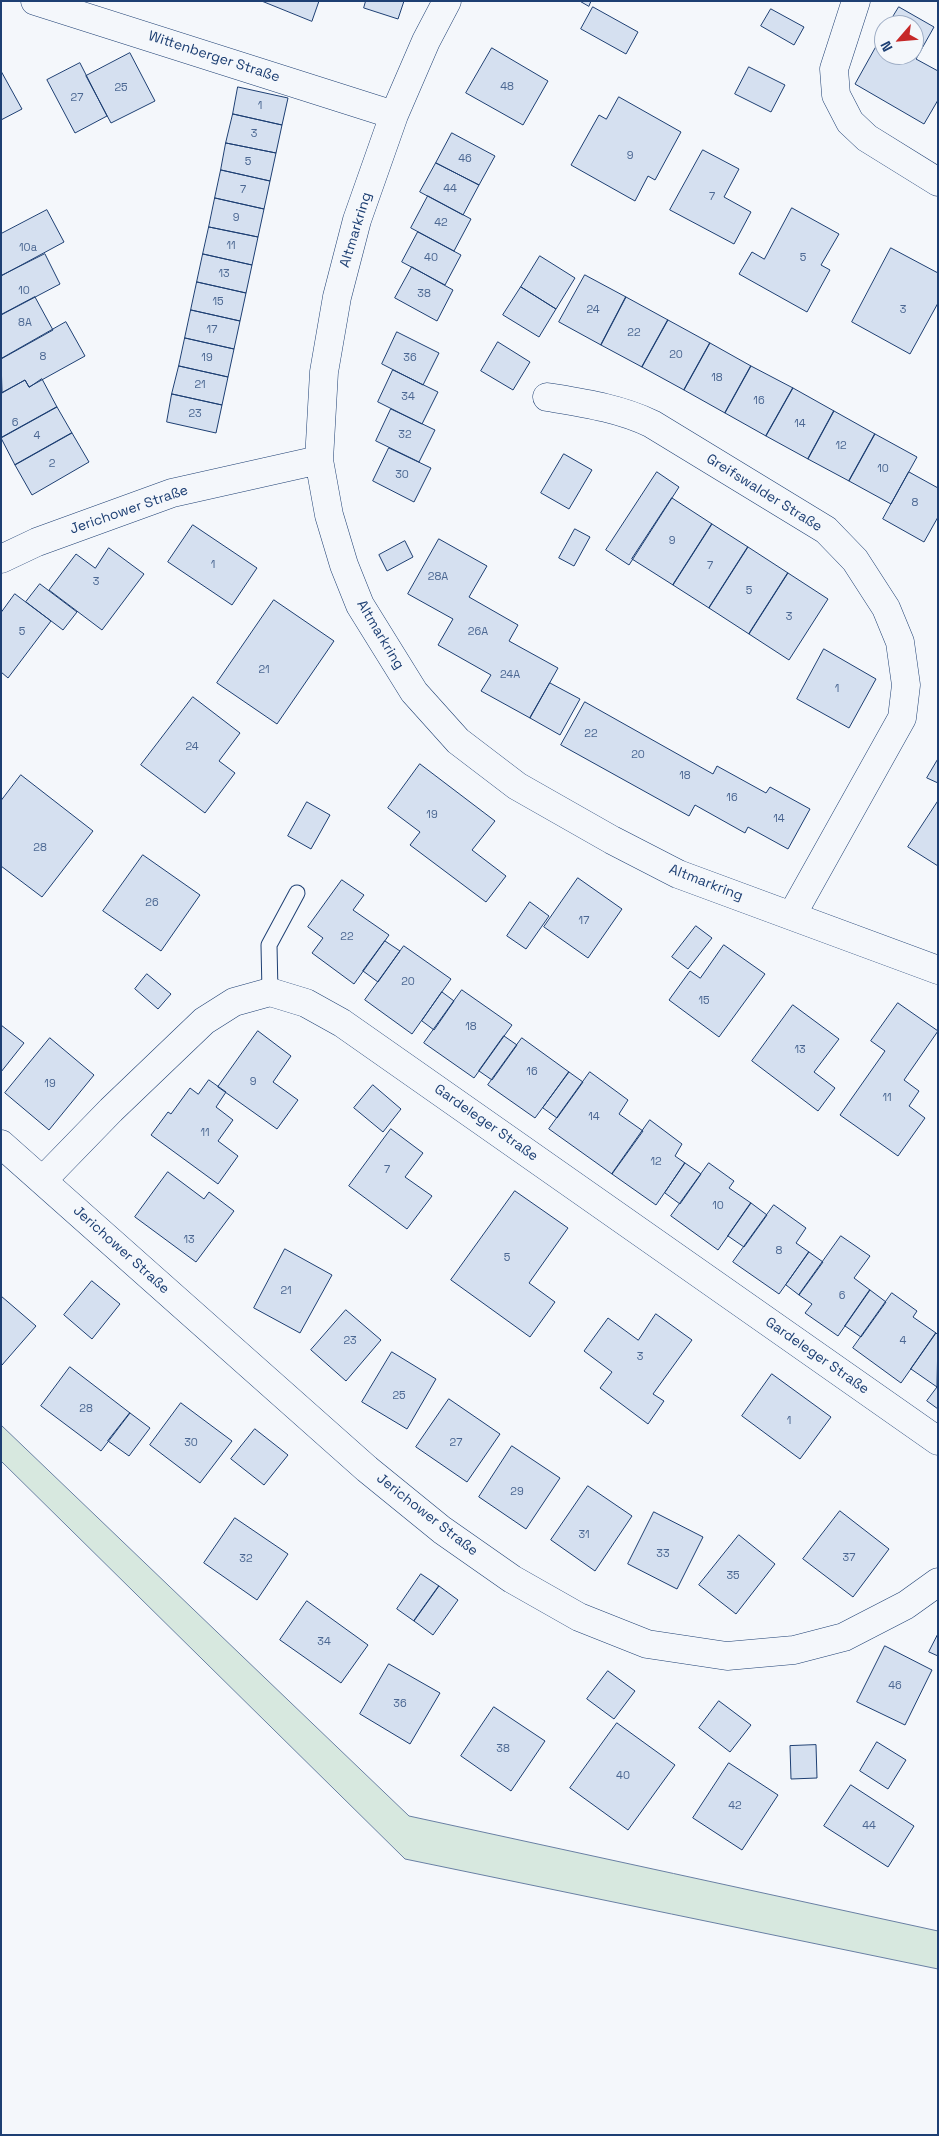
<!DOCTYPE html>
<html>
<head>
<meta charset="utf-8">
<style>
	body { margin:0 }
	#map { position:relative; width:939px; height:2136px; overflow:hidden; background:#f4f7fb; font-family:"Space Grotesk",sans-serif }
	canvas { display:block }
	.frame { position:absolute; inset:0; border:2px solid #1d3f73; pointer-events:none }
	.north { position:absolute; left:874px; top:15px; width:50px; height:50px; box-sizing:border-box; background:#f4f7fb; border:1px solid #9eadc5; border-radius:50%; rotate:243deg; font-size:14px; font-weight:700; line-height:20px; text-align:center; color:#1d3f73 }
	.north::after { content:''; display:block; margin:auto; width:18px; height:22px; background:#c62828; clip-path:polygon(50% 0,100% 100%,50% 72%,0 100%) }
</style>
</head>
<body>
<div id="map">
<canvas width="939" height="2136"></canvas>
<div class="frame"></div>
<div class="north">N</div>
</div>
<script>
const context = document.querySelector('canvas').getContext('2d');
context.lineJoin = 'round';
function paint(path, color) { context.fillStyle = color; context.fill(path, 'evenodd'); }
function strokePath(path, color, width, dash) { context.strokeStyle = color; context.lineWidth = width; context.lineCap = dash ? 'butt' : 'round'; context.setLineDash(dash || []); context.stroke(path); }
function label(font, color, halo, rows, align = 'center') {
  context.font = font + ' "Space Grotesk",sans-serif'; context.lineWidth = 4; context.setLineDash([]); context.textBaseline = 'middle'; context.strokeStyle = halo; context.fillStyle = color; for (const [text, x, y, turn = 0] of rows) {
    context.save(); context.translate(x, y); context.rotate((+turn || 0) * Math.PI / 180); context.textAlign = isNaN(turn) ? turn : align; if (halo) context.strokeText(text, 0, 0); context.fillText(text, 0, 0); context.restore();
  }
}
const green = new Path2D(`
	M1 1425 409 1816 938 1931V1969L405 1859 1 1461Z`);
paint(green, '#d7e8df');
strokePath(green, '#687fa3', 1);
const building = new Path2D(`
	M262 1H319L312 21Z
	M366 1H404L398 19 364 8Z
	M580 1H591L589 6Z
	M593 7 638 32 626 54 581 29Z
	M899 7 934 27 916 59 938 71V100L924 124 855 84 884 32V55H914V25H888Z
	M771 9 804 27 794 45 761 26Z
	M492 48 548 81 523 125 466 93Z
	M130 53 155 101 111 123 86 76Z
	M80 63 107 116 75 133 47 80Z
	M749 67 785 85 771 112 735 94Z
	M1 71 22 109 1 120Z
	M238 87 288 98 282 125 233 114Z
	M619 97 681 132 655 180 648 176 635 201 571 165 599 115 606 119Z
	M233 114 282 125 276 153 226 143Z
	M452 133 495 156 479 185 436 163Z
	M226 143 276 153 270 181 221 170Z
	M703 150 739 169 724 197 751 212 734 244 670 210Z
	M436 163 479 185 463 215 420 192Z
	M221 170 270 181 264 209 215 198Z
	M428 196 471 219 454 251 411 228Z
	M215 198 264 209 258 237 209 227Z
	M792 208 839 234 821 265 830 270 807 312 739 274 752 252 764 259Z
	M47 210 64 242 1 276V234Z
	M209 227 258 237 252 265 203 254Z
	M418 232 461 255 445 285 402 262Z
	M891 248 938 273V303L910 354 852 322Z
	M45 254 60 284 1 315V276Z
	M203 254 252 265 246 293 197 282Z
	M540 256 575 278 556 309 521 287Z
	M412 267 453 290 437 321 395 298Z
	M585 275 626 297 601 345 559 322Z
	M197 282 246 293 240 321 191 310Z
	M521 287 556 309 539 337 503 315Z
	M35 297 53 330 1 359V315Z
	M626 297 668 320 642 367 601 345Z
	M191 310 240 321 234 349 185 338Z
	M668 320 710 343 684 390 642 367Z
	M66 322 85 356 29 387 25 380 2 393 1 359Z
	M397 332 439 353 423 385 382 364Z
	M185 338 234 349 228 377 179 366Z
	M498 342 530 362 513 390 481 371Z
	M710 343 751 366 725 413 684 390Z
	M179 366 228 377 222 405 172 394Z
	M751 366 793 388 766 436 725 413Z
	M393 370 438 392 422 424 378 402Z
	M42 379 57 407 1 438V393L25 380 29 387Z
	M793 388 834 411 808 459 766 436Z
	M172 394 222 405 216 433 167 422Z
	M57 407 72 433 15 465 1 438Z
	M391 409 435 430 419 462 376 441Z
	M834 411 875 434 849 481 808 459Z
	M72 433 89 462 32 495 15 465Z
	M875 434 917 457 891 504 849 481Z
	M389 448 431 468 414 502 373 481Z
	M564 454 592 470 569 509 541 493Z
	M657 472 679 487 629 565 606 550Z
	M909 472 938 488V517L924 542 883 519Z
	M672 498 712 524 673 585 632 559Z
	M712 524 748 547 709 608 673 585Z
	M193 525 257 568 232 605 168 562Z
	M575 529 590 537 574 566 559 558Z
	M439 539 487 566 469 597 518 625 509 641 558 668 530 718 481 691 491 675 438 645 453 619 408 594Z
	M405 541 413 557 387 571 379 555Z
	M748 547 788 573 749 634 709 608Z
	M109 548 144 574 102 630 49 590 76 554 95 568Z
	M788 573 828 599 789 660 749 634Z
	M40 584 77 612 63 630 26 602Z
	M15 594 51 621 8 678 1 672V613Z
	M274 600 334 641 277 724 217 683Z
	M824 649 876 679 849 728 797 699Z
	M550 683 580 699 560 735 530 718Z
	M193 697 240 733 219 761 235 773 205 813 141 765Z
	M585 702 713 774 717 766 766 793 770 787 810 809 788 849 748 827 745 833 695 805 689 816 561 745Z
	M938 759V783L927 778Z
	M420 764 495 821 472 850 506 876 486 902 410 845 420 832 388 808Z
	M21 775 93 831 42 897 1 866V801Z
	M938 801V866L908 847Z
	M307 802 330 815 311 849 288 836Z
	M143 855 200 895 161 951 103 911Z
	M578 878 622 909 588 958 544 927Z
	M342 880 364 895 353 910 389 935 354 984 312 953 323 938 308 927Z
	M530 902 549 916 526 949 507 936Z
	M696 926 712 938 688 969 672 957Z
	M385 941 400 951 378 982 363 971Z
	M724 945 765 974 719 1037 669 1000 690 971 700 978Z
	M404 946 451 979 412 1034 365 1000Z
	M147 974 171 994 158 1009 135 989Z
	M462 990 512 1025 474 1078 424 1043Z
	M442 992 454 1001 434 1030 422 1021Z
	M898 1003 938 1031 904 1080 919 1091 909 1106 925 1118 898 1156 840 1115 885 1051 871 1041Z
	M793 1005 839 1039 814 1072 835 1088 818 1111 752 1061Z
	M1 1025 24 1043 1 1072Z
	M258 1031 291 1056 273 1082 298 1100 277 1129 218 1087Z
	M504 1036 517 1045 492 1080 479 1071Z
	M50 1038 94 1075 49 1130 5 1093Z
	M522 1038 569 1072 535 1118 488 1085Z
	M569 1072 583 1082 557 1118 543 1108Z
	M590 1072 628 1100 619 1114 643 1131 612 1174 549 1129Z
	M209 1080 226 1092 216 1107 233 1120 218 1141 238 1156 218 1184 151 1135 168 1112 171 1114 190 1088 198 1094Z
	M373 1085 401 1109 383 1132 354 1108Z
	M650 1120 682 1144 675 1156 685 1163 656 1205 612 1174Z
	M391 1129 423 1153 405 1177 432 1196 407 1229 349 1186Z
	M685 1163 701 1174 680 1204 665 1193Z
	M709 1163 734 1181 729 1188 751 1203 718 1250 671 1216Z
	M168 1172 204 1199 209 1192 234 1211 196 1262 135 1217Z
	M515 1191 568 1228 529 1283 555 1302 530 1337 451 1280Z
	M751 1203 767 1215 744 1247 728 1236Z
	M774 1205 806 1228 796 1243 809 1252 779 1294 733 1262Z
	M841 1236 870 1256 854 1278 870 1290 838 1336 805 1313 812 1304 799 1295Z
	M285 1249 332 1275 300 1333 254 1308Z
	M809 1252 823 1262 799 1295 786 1285Z
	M92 1281 120 1304 92 1339 64 1315Z
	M870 1290 886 1302 861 1337 845 1326Z
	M892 1293 917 1311 913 1317 936 1333 901 1383 853 1348Z
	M1 1296 36 1326 2 1365 1 1364Z
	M346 1310 381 1340 346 1381 311 1350Z
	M656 1314 692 1340 653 1394 664 1401 648 1424 600 1388 612 1372 584 1351 608 1318 638 1340Z
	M936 1333 938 1335 937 1387 911 1369Z
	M392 1352 436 1379 407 1429 362 1402Z
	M70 1367 130 1413 101 1451 41 1406Z
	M772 1374 831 1417 800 1459 742 1416Z
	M938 1386V1409L927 1401Z
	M449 1399 500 1434 467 1482 416 1447Z
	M181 1403 232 1441 200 1483 150 1445Z
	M130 1413 150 1428 129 1456 108 1441Z
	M255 1429 288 1455 264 1485 231 1459Z
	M512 1446 560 1478 526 1529 479 1497Z
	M588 1486 632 1516 595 1571 551 1540Z
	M840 1511 889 1549 853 1597 803 1559Z
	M654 1512 703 1537 677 1589 628 1564Z
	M235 1518 288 1554 257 1600 204 1563Z
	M739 1535 775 1564 736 1614 699 1585Z
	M421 1574 439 1586 414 1621 397 1609Z
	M439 1586 458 1600 433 1635 414 1621Z
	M307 1601 368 1645 341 1683 280 1640Z
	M938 1634V1656L929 1652Z
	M885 1646 932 1670 905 1725 857 1702Z
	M389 1664 440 1693 410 1744 360 1714Z
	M608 1671 635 1691 614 1719 587 1699Z
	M719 1701 751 1725 730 1752 699 1728Z
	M494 1707 545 1741 511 1791 461 1756Z
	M617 1723 675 1765 628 1830 570 1788Z
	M877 1742 906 1760 888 1789 860 1771Z
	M816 1745 817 1778 791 1779 790 1746Z
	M729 1763 778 1795 742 1850 693 1818Z
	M851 1785 914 1826 888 1867 824 1826Z`);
paint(building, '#d5e0f0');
strokePath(building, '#1d3f73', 1);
const lane = new Path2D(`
	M270 992 269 945 297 893`);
const street = new Path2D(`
	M35 1 394 115
	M447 1 426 41 394 115 357 220 337 297 324 372 319 460 329 515 344 565 360 605 414 692 458 741 517 786 612 840 678 874 938 970
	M856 1 834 69 836 95 850 122 867 138 938 182
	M547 397C583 403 619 408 652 424L826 530 855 560 886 608 900 642 906 685 902 718 792 915
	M1 559 37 542 172 493 319 460
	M1 1144 367 1469 442 1530 512 1579 579 1617 647 1644 727 1656 794 1650 844 1637 906 1605 938 1582
	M43 1180 111 1110 204 1021 234 1002 270 992 306 1003 342 1023 938 1441`);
strokePath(lane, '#1d3f73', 17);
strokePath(street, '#1d3f73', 29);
strokePath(lane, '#f4f7fb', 15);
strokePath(street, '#f4f7fb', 28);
label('11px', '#4b6792', null, [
	["48",507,87],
	["25",121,88],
	["27",77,98],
	["1",260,106],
	["3",254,134],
	["9",630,156],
	["46",465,159],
	["5",248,162],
	["44",450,189],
	["7",243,190],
	["7",712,197],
	["9",236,218],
	["42",441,223],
	["11",231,246],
	["10a",28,248],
	["40",431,258],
	["5",803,258],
	["13",224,274],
	["10",24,291],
	["38",424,294],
	["15",218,302],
	["24",593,310],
	["3",903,310],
	["8A",25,323],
	["17",212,330],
	["22",634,333],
	["20",676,355],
	["8",43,357],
	["19",207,358],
	["36",410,358],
	["18",717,378],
	["21",200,385],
	["34",408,397],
	["16",759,401],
	["23",195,414],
	["6",15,423],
	["14",800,424],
	["32",405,435],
	["4",37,436],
	["12",841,446],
	["2",52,464],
	["10",883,469],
	["30",402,475],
	["8",915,503],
	["9",672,541],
	["1",213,565],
	["7",710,566],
	["28A",438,577],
	["3",96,582],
	["5",749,591],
	["3",789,617],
	["5",22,632],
	["26A",478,632],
	["21",264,670],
	["24A",510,675],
	["1",837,689],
	["22",591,734],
	["24",192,747],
	["20",638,755],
	["18",685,776],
	["16",732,798],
	["19",432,815],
	["14",779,819],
	["28",40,848],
	["26",152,903],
	["17",584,921],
	["22",347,937],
	["20",408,982],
	["15",704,1001],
	["18",471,1027],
	["13",800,1050],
	["16",532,1072],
	["9",253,1082],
	["19",50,1084],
	["11",887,1098],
	["14",594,1117],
	["11",205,1133],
	["12",656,1162],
	["7",387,1170],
	["10",718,1206],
	["13",189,1240],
	["8",779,1251],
	["5",507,1258],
	["21",286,1291],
	["6",842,1296],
	["23",350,1341],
	["4",903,1341],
	["3",640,1357],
	["25",399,1396],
	["28",86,1409],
	["1",789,1421],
	["30",191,1443],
	["27",456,1443],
	["29",517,1492],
	["31",584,1535],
	["33",663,1554],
	["37",849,1558],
	["32",246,1559],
	["35",733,1576],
	["34",324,1642],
	["46",895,1686],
	["36",400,1704],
	["38",503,1749],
	["40",623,1776],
	["42",735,1806],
	["44",869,1826]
]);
label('14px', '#1d3f73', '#f4f7fb', [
	["Wittenberger Straße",214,57,18],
	["Altmarkring",356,230,-73],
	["Greifswalder Straße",764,493,32],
	["Jerichower Straße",129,510,-19],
	["Altmarkring",380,635,59],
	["Altmarkring",706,883,21],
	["Gardeleger Straße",486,1123,35],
	["Jerichower Straße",121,1250,42],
	["Gardeleger Straße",817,1356,35],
	["Jerichower Straße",427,1515,38]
]);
</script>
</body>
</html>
